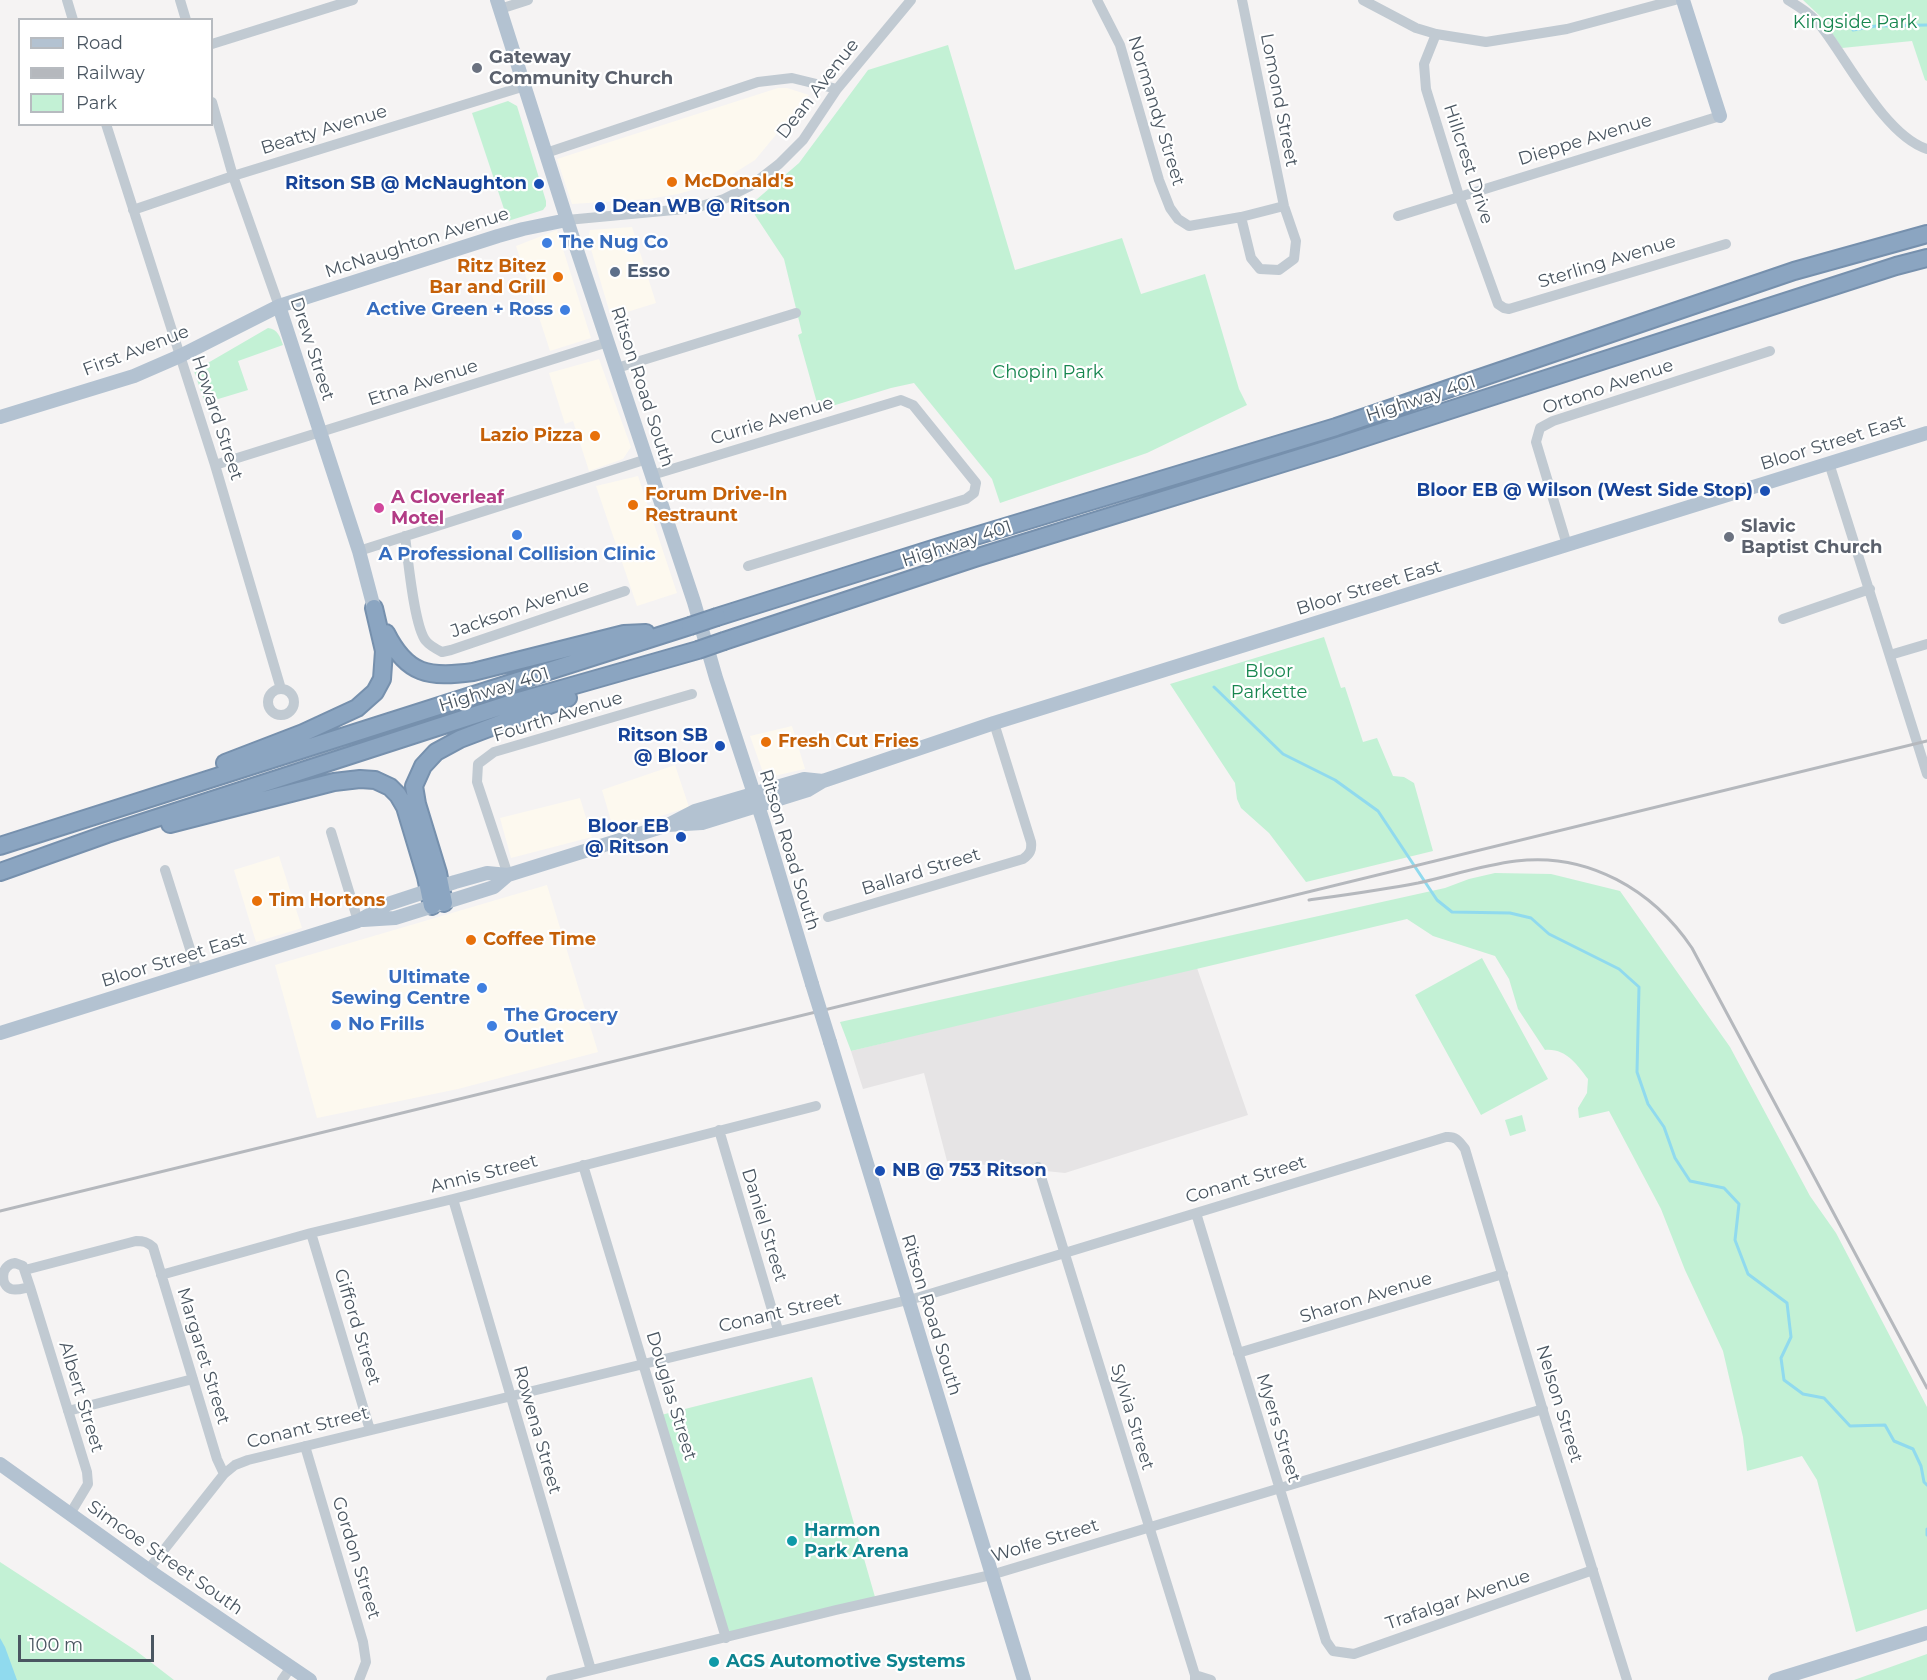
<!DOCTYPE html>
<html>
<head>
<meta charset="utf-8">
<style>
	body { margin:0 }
	#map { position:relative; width:1927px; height:1680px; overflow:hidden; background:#f5f3f3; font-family:Montserrat,sans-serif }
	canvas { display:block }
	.legend { position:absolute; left:18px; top:18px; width:195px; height:108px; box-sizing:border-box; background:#fff; border:2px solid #b7bbc0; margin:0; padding:8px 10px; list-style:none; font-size:18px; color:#4a5661 }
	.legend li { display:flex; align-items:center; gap:12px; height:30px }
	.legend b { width:30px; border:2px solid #b7bbc0 }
	.scale { position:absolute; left:18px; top:1635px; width:136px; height:27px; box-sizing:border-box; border:3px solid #4a5661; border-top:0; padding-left:8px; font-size:18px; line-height:21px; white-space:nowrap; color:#4a5661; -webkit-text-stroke:4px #fff; paint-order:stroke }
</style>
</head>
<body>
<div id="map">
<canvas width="1927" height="1680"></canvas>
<ul class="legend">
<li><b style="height:8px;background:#b3c2d1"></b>Road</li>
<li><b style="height:8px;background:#b5b8bd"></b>Railway</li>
<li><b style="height:16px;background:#c3f1d5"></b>Park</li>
</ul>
<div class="scale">100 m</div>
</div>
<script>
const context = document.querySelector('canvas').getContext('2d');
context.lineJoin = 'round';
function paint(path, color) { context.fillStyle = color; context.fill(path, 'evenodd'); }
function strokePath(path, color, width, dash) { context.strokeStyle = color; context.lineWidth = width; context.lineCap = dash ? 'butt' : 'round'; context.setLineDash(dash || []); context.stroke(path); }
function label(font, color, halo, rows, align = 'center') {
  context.font = font + ' Montserrat,sans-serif'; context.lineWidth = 4.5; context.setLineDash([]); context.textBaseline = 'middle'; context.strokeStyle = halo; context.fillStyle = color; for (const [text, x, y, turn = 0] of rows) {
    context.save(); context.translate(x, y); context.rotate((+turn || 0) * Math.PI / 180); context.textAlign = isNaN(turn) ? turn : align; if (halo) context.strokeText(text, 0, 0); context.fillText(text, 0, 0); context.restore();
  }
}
paint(new Path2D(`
	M778 88H787L809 95 755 160 720 182 678 194 649 199 572 204 557 159Z
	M632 227 656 303 611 317 588 239 590 230Z
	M557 230 591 338 550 351 516 246Z
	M599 359 631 447 623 459 589 471 573 421 565 424 549 373Z
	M638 476 677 593 637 606 596 486Z
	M792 726 805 769 765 778 750 736Z
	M675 765 689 807 614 831 602 790Z
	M580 798 592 837 511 858 500 818Z
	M279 856 302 928 256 942 234 870Z
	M547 885 598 1052 458 1089 317 1118 275 965Z`), '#fdf9ef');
paint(new Path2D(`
	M1196 965 1248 1115 1065 1173 947 1161 924 1073 863 1089 851 1051Z`), '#e6e4e5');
paint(new Path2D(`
	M1803 0H1927V81L1925 80 1912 41 1842 48 1821 17Z
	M948 45 1015 270 1122 238 1141 294 1205 274 1239 389 1247 405 1147 453 1000 503 992 479 914 383 891 388 819 410 798 335 802 333 784 259 749 206 799 163 868 70Z
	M508 101 517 106 546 201V206L543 210 508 221 472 113Z
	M268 328C278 329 280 337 283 345L238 361 248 390 205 403 194 371Z
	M1324 637 1341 688 1345 687 1363 742 1377 738 1393 776 1404 777 1414 783 1433 851 1306 882 1269 833 1241 808 1237 799 1235 783 1170 684Z
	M1495 873 1551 874 1620 891 1730 1047 1810 1196 1836 1233 1927 1407V1609L1856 1632 1817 1480 1802 1456 1747 1471 1743 1437 1723 1351 1685 1270 1661 1209 1609 1111 1579 1118 1578 1108 1587 1093 1588 1079C1577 1065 1566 1048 1545 1050L1518 1009 1509 979 1495 956 1433 936 1407 919 851 1051 840 1022 1445 888 1469 879Z
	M1482 958 1548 1079 1481 1115 1415 995Z
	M1522 1115 1526 1131 1510 1136 1505 1120Z
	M812 1377 875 1597 728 1633 661 1415Z
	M0 1562 135 1650 174 1680H0Z
	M1927 1654V1680H1854Z`), '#c3f1d5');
paint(new Path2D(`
	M0 1638 5 1647 17 1680H0Z`), '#90daee');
strokePath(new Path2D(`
	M1853 30 1876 26 1927 25
	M1214 687 1283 754 1335 780 1378 811 1437 900 1452 912 1510 913 1531 918 1549 934 1619 969 1639 987 1637 1072 1648 1104 1664 1127 1675 1158 1690 1181 1724 1188 1739 1204 1735 1240 1748 1274 1787 1303 1791 1337 1781 1358 1784 1380 1803 1394 1824 1398 1850 1426 1885 1425 1894 1441 1913 1449 1921 1466 1924 1482 1927 1485
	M1927 1529V1535`), '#90daee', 3);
const highway = new Path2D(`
	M717 617 939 547 1336 427 1794 271 1927 234
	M386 633C407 675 429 678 473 672L624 634 646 633
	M724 641 975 558 1335 447 1896 266 1927 258
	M225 763 303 733 357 708 375 692 382 679 384 651 374 608
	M170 824 334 782 360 779 375 780 390 787 398 795 405 807 426 877 432 906
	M0 846 690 626
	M0 872 107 834 512 703 698 650
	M444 903 438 873 417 804 414 786 423 766 436 752 460 739 568 698`);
strokePath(highway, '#7690ad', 20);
strokePath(new Path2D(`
	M67 0 73 20
	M180 0 186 20
	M1097 0 1120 45 1159 180 1170 208 1178 219 1189 226 1241 217 1284 206
	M1363 0 1416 28 1436 34 1486 42 1567 29 1675 0
	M1788 0C1801 8 1814 16 1823 29 1849 63 1886 136 1927 149
	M500 9 528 0
	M1436 34 1424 64 1426 89 1459 196 1498 304 1504 308 1509 309 1726 244
	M212 44 353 0
	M212 102 233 176 279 306
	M106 124 215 465 281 689
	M546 153 758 82 792 78 837 89
	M133 210 233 176 525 86
	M1398 216 1720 116
	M1241 217 1251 258 1260 269 1279 270 1294 259 1296 241 1284 206 1242 0
	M567 220 695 208 724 199 752 185 779 164 803 140 837 89 911 0
	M617 368 796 313
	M1829 463 1927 774
	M215 465 608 342
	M652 475 901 400 913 405 976 483 974 493 966 499 748 566
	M405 536C408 558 414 627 426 641 430 646 436 649 442 652L451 650 625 591
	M1567 545 1536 442 1540 428 1553 421 1770 351
	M359 551 647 459
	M1783 619 1870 589
	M1890 655 1927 644
	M268 702a13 13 0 1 1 26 0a13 13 0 1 1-26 0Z
	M331 832 358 921
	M165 870 197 971
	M508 875 477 782 478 764 494 752 692 694
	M828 917 1023 859C1030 854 1032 850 1031 842L994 723
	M719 1130 778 1330
	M583 1165 726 1638
	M1038 1167 1195 1675V1680
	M453 1199 591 1670
	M1196 1213 1326 1641 1333 1651 1354 1654 1593 1570
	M311 1233 370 1430
	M15 1263 23 1266 30 1287C24 1288 17 1291 11 1289 0 1285 0 1265 15 1263Z
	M25 1270 136 1241C144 1241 147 1242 153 1247L217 1459 224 1474
	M161 1275 311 1233 453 1199 816 1106
	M30 1287 87 1472 88 1484 70 1514
	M1238 1353 1503 1274
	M68 1411 193 1379
	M305 1446 363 1642 366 1662 359 1680
	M148 1570 224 1474 235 1465 248 1460 920 1297 1446 1137C1456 1136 1459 1141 1465 1149L1546 1421 1627 1680
	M1195 1675 1211 1680
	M282 1680 291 1667
	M551 1680 836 1610 991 1575 1543 1409`), '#c1cad2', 10);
strokePath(new Path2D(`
	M497 0 567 220 694 602 716 678 763 821 812 984
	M1683 0 1720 116
	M279 306 359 551 374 608
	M0 417 134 376 180 356 279 306 498 236 523 229 567 220
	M668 825 702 823 808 790 823 781 994 723 1927 433
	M363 920 395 918 459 898 494 887 508 875
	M0 1033 358 921 388 904 455 882 487 873 508 875 668 825 695 811 804 779 823 781
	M830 1042 1024 1680
	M0 1464 154 1574 310 1680
	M1775 1680 1927 1633`), '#b3c2d1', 14);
strokePath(highway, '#8ba5c1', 16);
strokePath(new Path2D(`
	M1309 900C1345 895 1382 890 1418 883 1450 876 1483 865 1516 861 1588 852 1653 890 1692 948L1927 1388
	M0 1211 1927 741`), '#b5b8bd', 3);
const highwayBridge = new Path2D(`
	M690 626 717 617
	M698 650 724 641`);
strokePath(highwayBridge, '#7690ad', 20, []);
strokePath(new Path2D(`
	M812 984 830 1042`), '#b3c2d1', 14);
strokePath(highwayBridge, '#8ba5c1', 16);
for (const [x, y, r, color] of [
	[477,68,6,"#6b7280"],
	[672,182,6,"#e8710a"],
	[539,184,6,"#1a4fb4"],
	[600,207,6,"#1a4fb4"],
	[547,243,6,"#3f7fe0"],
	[615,272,6,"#5c6f8a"],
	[558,277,6,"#e8710a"],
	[565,310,6,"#3f7fe0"],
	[595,436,6,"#e8710a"],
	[1765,491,6,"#1a4fb4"],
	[633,505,6,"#e8710a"],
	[379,508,6,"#d1479c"],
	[517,535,6,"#3f7fe0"],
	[1729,537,6,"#6b7280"],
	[766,742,6,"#e8710a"],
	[720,746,6,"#1a4fb4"],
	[681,837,6,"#1a4fb4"],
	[257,901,6,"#e8710a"],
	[471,940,6,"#e8710a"],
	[482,988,6,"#3f7fe0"],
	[336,1025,6,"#3f7fe0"],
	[492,1026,6,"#3f7fe0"],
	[880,1171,6,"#1a4fb4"],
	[792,1541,6,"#0f9aa8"],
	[714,1662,6,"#0f9aa8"]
]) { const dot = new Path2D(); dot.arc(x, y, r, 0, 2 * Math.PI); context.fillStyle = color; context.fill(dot); strokePath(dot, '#fff', 2); }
label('18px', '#17864f', '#fff', [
	["Kingside Park",1855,23],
	["Chopin Park",1048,373],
	["Bloor",1269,672],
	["Parkette",1269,693]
]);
label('bold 18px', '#5b616d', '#fff', [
	["Gateway",489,58],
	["Community Church",489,79],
	["Slavic",1741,527],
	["Baptist Church",1741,548]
], 'left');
label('18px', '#4a5661', '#fff', [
	["Dean Avenue",818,89,-52],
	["Lomond Street",1279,100,79],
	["Normandy Street",1156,111,73],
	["Beatty Avenue",324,130,-17],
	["Dieppe Avenue",1585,140,-17],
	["Hillcrest Drive",1468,164,72],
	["McNaughton Avenue",417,243,-18],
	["Sterling Avenue",1607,262,-17],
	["Drew Street",312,349,72],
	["First Avenue",136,351,-21],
	["Etna Avenue",423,383,-18],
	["Ritson Road South",642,387,72],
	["Ortono Avenue",1608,387,-19],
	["Highway 401",1421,399,-18],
	["Howard Street",217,418,72],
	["Currie Avenue",772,421,-17],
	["Bloor Street East",1833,443,-17],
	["Highway 401",957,544,-18],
	["Bloor Street East",1369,588,-17],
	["Jackson Avenue",520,609,-19],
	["Highway 401",494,690,-17],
	["Fourth Avenue",558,717,-17],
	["Ritson Road South",789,850,73],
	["Ballard Street",921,872,-17],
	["Bloor Street East",174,960,-17],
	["Annis Street",484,1174,-14],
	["Conant Street",1246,1180,-17],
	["Daniel Street",764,1225,73],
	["Sharon Avenue",1366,1298,-17],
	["Conant Street",780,1313,-13],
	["Ritson Road South",931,1315,73],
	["Gifford Street",357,1327,73],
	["Margaret Street",203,1356,73],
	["Douglas Street",671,1396,73],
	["Albert Street",81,1397,73],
	["Nelson Street",1559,1404,73],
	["Sylvia Street",1132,1417,73],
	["Conant Street",308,1428,-14],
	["Myers Street",1278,1428,73],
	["Rowena Street",537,1430,74],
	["Wolfe Street",1045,1541,-17],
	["Simcoe Street South",165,1558,35],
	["Gordon Street",356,1558,73],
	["Trafalgar Avenue",1458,1600,-19]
]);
label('bold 18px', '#c56008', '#fff', [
	["McDonald's",684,182],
	["Ritz Bitez",546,267,"right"],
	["Bar and Grill",546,288,"right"],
	["Lazio Pizza",583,436,"right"],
	["Forum Drive-In",645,495],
	["Restraunt",645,516],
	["Fresh Cut Fries",778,742],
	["Tim Hortons",269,901],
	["Coffee Time",483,940]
], 'left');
label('bold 18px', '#164399', '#fff', [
	["Ritson SB @ McNaughton",527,184],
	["Dean WB @ Ritson",612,207,"left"],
	["Bloor EB @ Wilson (West Side Stop)",1753,491],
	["Ritson SB",708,736],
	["@ Bloor",708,757],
	["Bloor EB",669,827],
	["@ Ritson",669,848],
	["NB @ 753 Ritson",892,1171,"left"]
], 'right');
label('bold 18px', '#366cbe', '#fff', [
	["The Nug Co",559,243],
	["Active Green + Ross",553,310,"right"],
	["A Professional Collision Clinic",517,555,"center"],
	["Ultimate",470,978,"right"],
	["Sewing Centre",470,999,"right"],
	["The Grocery",504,1016],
	["Outlet",504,1037],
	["No Frills",348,1025]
], 'left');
label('bold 18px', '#4e5e75', '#fff', [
	["Esso",627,272]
], 'left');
label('bold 18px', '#b23c85', '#fff', [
	["A Cloverleaf",391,498],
	["Motel",391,519]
], 'left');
label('bold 18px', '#0d838f', '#fff', [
	["Harmon",804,1531],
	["Park Arena",804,1552],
	["AGS Automotive Systems",726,1662]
], 'left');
</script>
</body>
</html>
